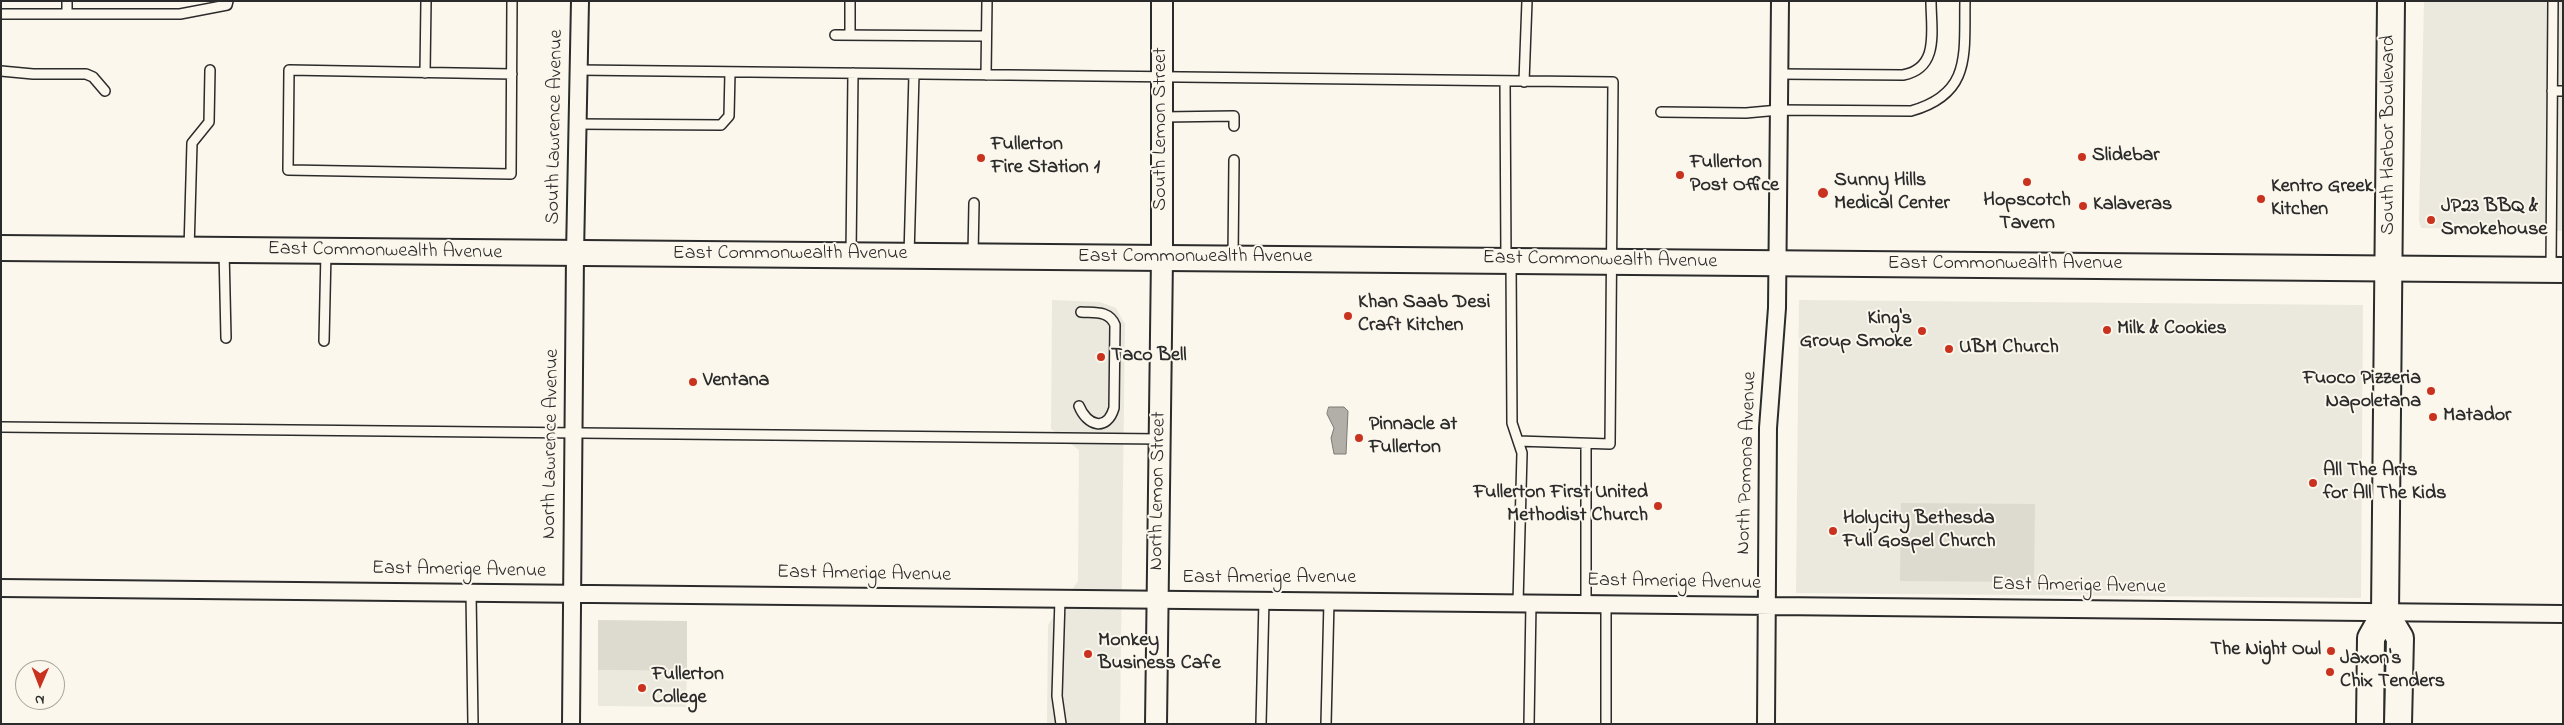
<!DOCTYPE html>
<html>
<head>
<meta charset="utf-8">
<style>
	body { margin:0 }
	#map { position:relative; width:2564px; height:725px; overflow:hidden; background:#fbf7ec; font-family:"Indie Flower",sans-serif }
	canvas { display:block }
	.frame { position:absolute; inset:0; border:2px solid #2b2b2b; pointer-events:none }
	.north { position:absolute; left:15px; top:660px; width:50px; height:50px; box-sizing:border-box; background:#fbf7ec; border:1px solid #a8a59f; border-radius:50%; rotate:181deg; font-size:14px; font-weight:700; line-height:20px; text-align:center; color:#2b2b2b }
	.north::after { content:''; display:block; margin:auto; width:18px; height:22px; background:#c8321e; clip-path:polygon(50% 0,100% 100%,50% 72%,0 100%) }
</style>
</head>
<body>
<div id="map">
<canvas width="2564" height="725"></canvas>
<div class="frame"></div>
<div class="north">N</div>
</div>
<script>
const context = document.querySelector('canvas').getContext('2d');
context.lineJoin = 'round';
function paint(path, color) { context.fillStyle = color; context.fill(path, 'evenodd'); }
function strokePath(path, color, width, dash) { context.strokeStyle = color; context.lineWidth = width; context.lineCap = dash ? 'butt' : 'round'; context.setLineDash(dash || []); context.stroke(path); }
function label(font, color, halo, rows, align = 'center') {
  context.font = font + ' "Indie Flower",sans-serif'; context.lineWidth = 4; context.setLineDash([]); context.textBaseline = 'middle'; context.strokeStyle = halo; context.fillStyle = color; for (const [text, x, y, turn = 0] of rows) {
    context.save(); context.translate(x, y); context.rotate((+turn || 0) * Math.PI / 180); context.textAlign = isNaN(turn) ? turn : align; if (halo) context.strokeText(text, 0, 0); context.fillText(text, 0, 0); context.restore();
  }
}
paint(new Path2D(`
	M2424 1H2563V231L2421 228 2419 220Z
	M1052 300 1100 302 1116 308 1125 324 1120 724H1047L1048 625 1078 581 1079 450 1051 429Z
	M1799 300 2363 305 2361 598 1796 593Z
	M598 670 687 671 686 707 598 706Z`), '#ebe8de');
paint(new Path2D(`
	M1901 503 2035 504 2034 582 1900 581Z
	M598 620 687 621V671L598 670Z`), '#dddad0');
const water = new Path2D(`
	M1329 407H1344L1348 411 1346 454H1334L1331 438 1334 428 1327 414Z`);
paint(water, '#b1afa7');
strokePath(water, '#7b7a75', 1);
const service = new Path2D(`
	M1 14H180L227 5 228 1
	M67 14V1
	M835 35 986 36
	M850 35V1
	M578 70 1613 82 1610 444 1518 441
	M1 71 33 74H86L93 77 105 91
	M425 73 426 1
	M512 74 289 70 288 170 511 174 512 1
	M1779 74 1903 75C1940 68 1931 30 1931 1
	M986 75 987 1
	M1505 81 1506 260
	M1524 82 1527 1
	M2552 91H2563
	M1661 112 1746 113 1779 110 1911 111C1972 94 1964 54 1965 1
	M1163 117 1234 116V126
	M577 124 721 125 729 116 730 72
	M189 250 192 143 209 122 210 70
	M224 250 226 338
	M851 255 853 73
	M973 255 974 203
	M909 256 914 74
	M1233 257 1234 160
	M1511 261 1512 423 1522 453 1518 603
	M2551 268 2553 1
	M324 341 326 252
	M1079 406C1087 426 1107 432 1114 408L1115 325C1109 310 1094 313 1081 312
	M1 427 1160 439
	M471 593 473 724
	M1060 599 1057 696 1061 724
	M1586 603V444
	M1261 724 1264 600
	M1326 724 1329 601
	M1529 724 1531 603
	M1606 724V604`);
const minor = new Path2D(`
	M1 588 2563 614
	M571 724 575 254 580 1
	M1766 724 1768 428 1777 308 1780 1`);
const tertiary = new Path2D(`
	M1156 724 1162 257V1`);
const secondary = new Path2D(`
	M1 248 2563 270`);
const primary = new Path2D(`
	M2385 613 2400 638 2398 724
	M2370 724 2371 638 2385 613 2391 1`);
strokePath(service, '#2b2b2b', 12);
strokePath(minor, '#2b2b2b', 20);
strokePath(tertiary, '#2b2b2b', 24);
strokePath(secondary, '#2b2b2b', 28);
strokePath(primary, '#2b2b2b', 30);
strokePath(service, '#fbf7ec', 9);
strokePath(minor, '#fbf7ec', 16);
strokePath(tertiary, '#fbf7ec', 20);
strokePath(secondary, '#fbf7ec', 24);
strokePath(primary, '#fbf7ec', 26);
for (const [x, y, r, color] of [
	[2082,157,5,"#c8321e"],
	[981,158,5,"#c8321e"],
	[1680,175,5,"#c8321e"],
	[2027,182,5,"#c8321e"],
	[1823,193,6,"#c8321e"],
	[2261,199,5,"#c8321e"],
	[2083,206,5,"#c8321e"],
	[2431,220,5,"#c8321e"],
	[1348,316,5,"#c8321e"],
	[2107,330,5,"#c8321e"],
	[1922,331,5,"#c8321e"],
	[1949,349,5,"#c8321e"],
	[1101,357,5,"#c8321e"],
	[693,382,5,"#c8321e"],
	[2431,391,5,"#c8321e"],
	[2433,417,5,"#c8321e"],
	[1359,438,5,"#c8321e"],
	[2313,483,5,"#c8321e"],
	[1658,506,5,"#c8321e"],
	[1833,531,5,"#c8321e"],
	[2331,651,5,"#c8321e"],
	[1088,654,5,"#c8321e"],
	[2330,672,5,"#c8321e"],
	[642,688,5,"#c8321e"]
]) { const dot = new Path2D(); dot.arc(x, y, r, 0, 2 * Math.PI); context.fillStyle = color; context.fill(dot); strokePath(dot, '#fbf7ec', 2); }
label('20px', '#2b2b2b', '#fbf7ec', [
	["South Lawrence Avenue",556,127,-89],
	["South Lemon Street",1162,129,-90],
	["South Harbor Boulevard",2390,135,-90],
	["East Commonwealth Avenue",385,252,1],
	["East Commonwealth Avenue",790,255],
	["East Commonwealth Avenue",1195,258],
	["East Commonwealth Avenue",1600,261,1],
	["East Commonwealth Avenue",2005,265],
	["North Lawrence Avenue",552,444,-89],
	["North Pomona Avenue",1748,463,-88],
	["North Lemon Street",1159,491,-89],
	["East Amerige Avenue",459,571,1],
	["East Amerige Avenue",864,575,1],
	["East Amerige Avenue",1269,579],
	["East Amerige Avenue",1674,583,1],
	["East Amerige Avenue",2079,587,1]
]);
label('bold 20px', '#2b2b2b', '#fbf7ec', [
	["Fullerton",991,146],
	["Fire Station 1",991,169],
	["Slidebar",2092,157],
	["Fullerton",1690,164],
	["Post Office",1690,187],
	["Sunny Hills",1834,182],
	["Medical Center",1834,205],
	["Kentro Greek",2271,188],
	["Kitchen",2271,211],
	["Hopscotch",2027,202,"center"],
	["Tavern",2027,225,"center"],
	["Kalaveras",2093,206],
	["JP23 BBQ &",2441,208],
	["Smokehouse",2441,231],
	["Khan Saab Desi",1358,304],
	["Craft Kitchen",1358,327],
	["King's",1912,320,"right"],
	["Group Smoke",1912,343,"right"],
	["Milk & Cookies",2117,330],
	["UBM Church",1959,349],
	["Taco Bell",1111,357],
	["Fuoco Pizzeria",2421,380,"right"],
	["Napoletana",2421,403,"right"],
	["Ventana",703,382],
	["Matador",2443,417],
	["Pinnacle at",1369,426],
	["Fullerton",1369,449],
	["All The Arts",2323,472],
	["for All The Kids",2323,495],
	["Fullerton First United",1648,494,"right"],
	["Methodist Church",1648,517,"right"],
	["Holycity Bethesda",1843,520],
	["Full Gospel Church",1843,543],
	["Monkey",1098,642],
	["Business Cafe",1098,665],
	["The Night Owl",2321,651,"right"],
	["Jaxon's",2340,660],
	["Chix Tenders",2340,683],
	["Fullerton",652,676],
	["College",652,699]
], 'left');
</script>
</body>
</html>
